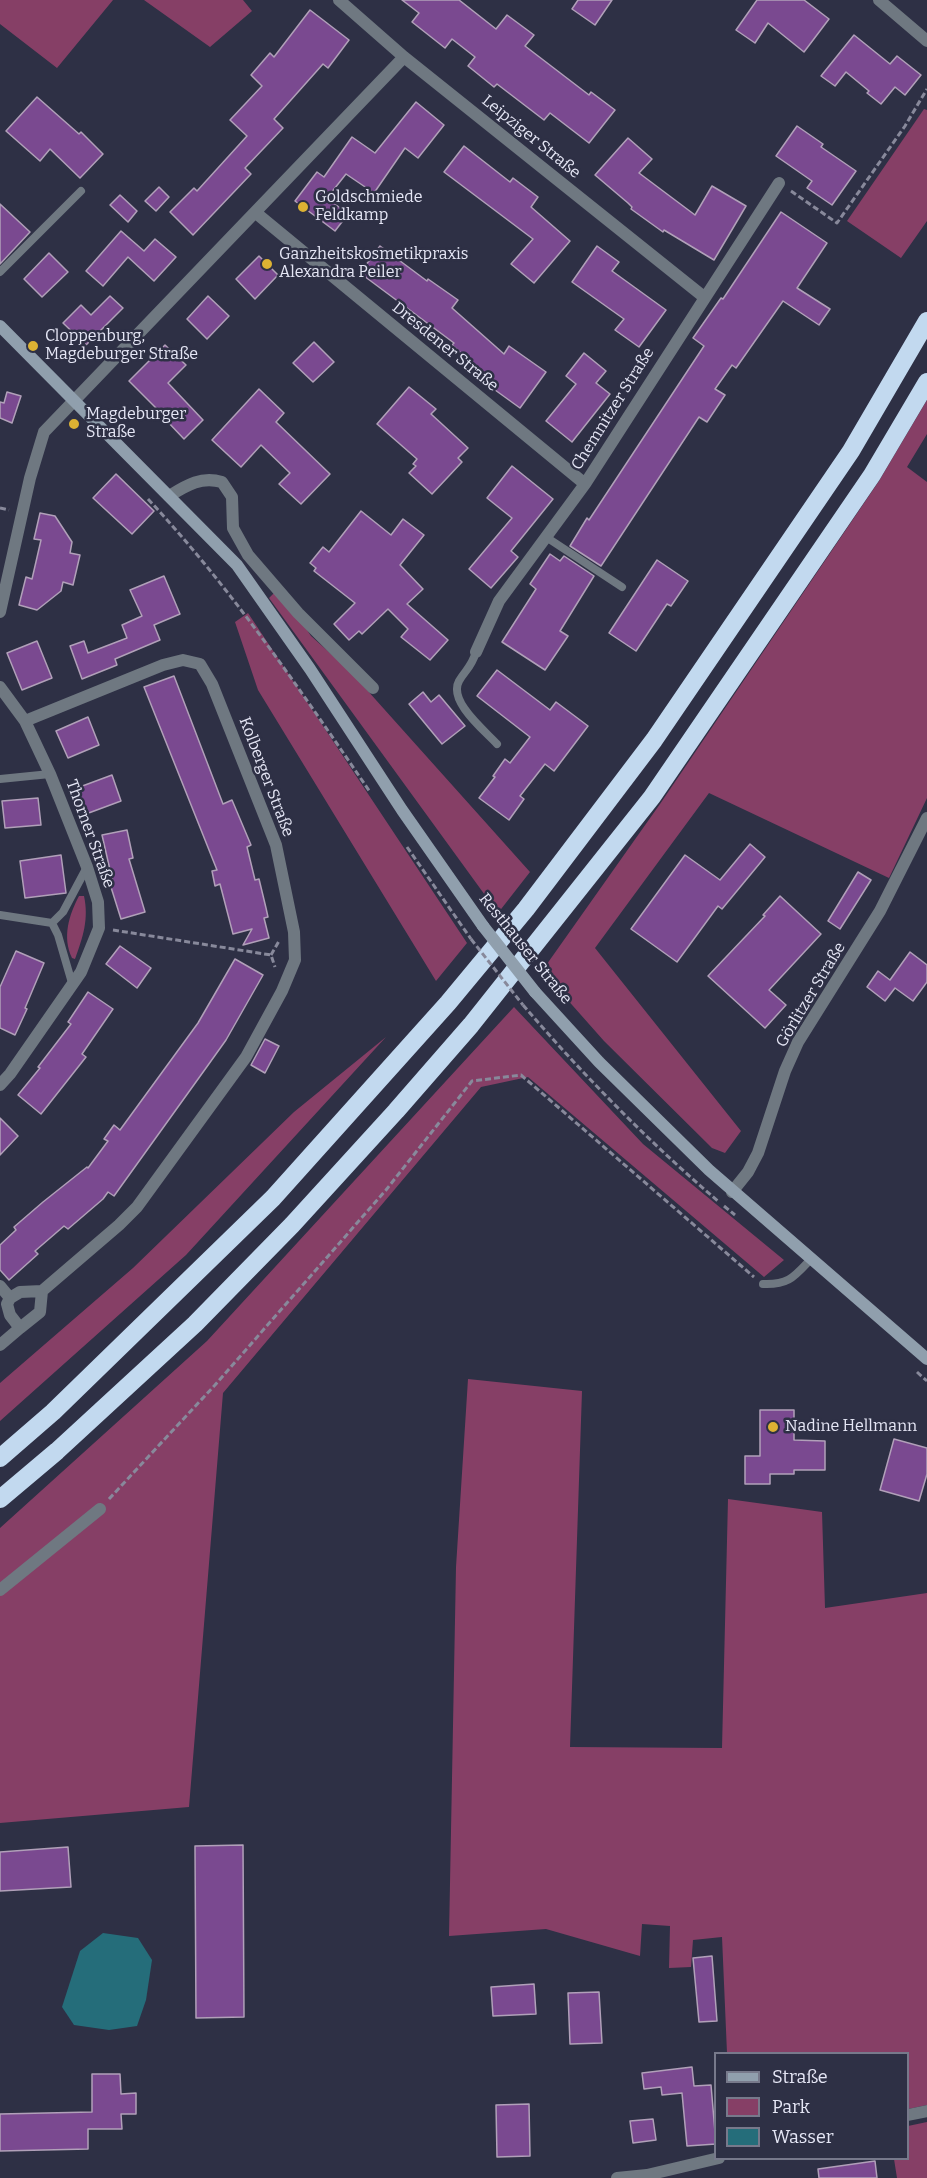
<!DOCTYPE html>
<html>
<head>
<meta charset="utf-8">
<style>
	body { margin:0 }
	#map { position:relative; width:927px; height:2178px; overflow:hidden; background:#2e3045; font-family:Bitter,serif }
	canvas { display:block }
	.legend { position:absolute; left:714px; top:2052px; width:195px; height:108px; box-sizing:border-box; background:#2e3045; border:2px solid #77798b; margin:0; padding:8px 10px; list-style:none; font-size:18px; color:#e5e6f5 }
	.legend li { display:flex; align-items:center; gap:12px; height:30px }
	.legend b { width:30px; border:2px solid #77798b }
</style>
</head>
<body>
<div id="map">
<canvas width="927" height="2178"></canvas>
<ul class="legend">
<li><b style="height:8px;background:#909fad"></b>Straße</li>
<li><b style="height:16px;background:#863f66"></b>Park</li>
<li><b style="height:16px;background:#256d7a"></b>Wasser</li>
</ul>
</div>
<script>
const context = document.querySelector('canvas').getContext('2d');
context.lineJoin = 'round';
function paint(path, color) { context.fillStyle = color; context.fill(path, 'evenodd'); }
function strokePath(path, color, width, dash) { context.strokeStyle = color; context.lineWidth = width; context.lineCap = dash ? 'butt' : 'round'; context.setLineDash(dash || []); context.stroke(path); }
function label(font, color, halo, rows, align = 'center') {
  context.font = font + ' Bitter,serif'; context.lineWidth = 5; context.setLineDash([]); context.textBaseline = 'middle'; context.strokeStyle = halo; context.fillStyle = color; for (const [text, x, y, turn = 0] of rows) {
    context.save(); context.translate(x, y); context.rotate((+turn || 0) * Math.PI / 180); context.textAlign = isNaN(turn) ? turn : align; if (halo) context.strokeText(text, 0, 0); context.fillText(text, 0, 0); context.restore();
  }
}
paint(new Path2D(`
	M0 0H113L57 68 0 24Z
	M144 0H243L252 11 210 47Z
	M924 109 927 110V221L901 258 847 221Z
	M927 400V434L907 467 927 482V798L889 878 709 793 595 948 741 1131 725 1153 712 1148 604 1041 542 971 660 804 879 481Z
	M279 588 311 636 350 671 530 872 498 913 269 598Z
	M248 613 467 943 436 981 258 690 235 622Z
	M79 896H84C89 919 83 937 75 959L72 958C62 937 69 915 79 896Z
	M514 1007 643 1144 784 1260 764 1277 528 1077 481 1087 223 1393 189 1807 0 1823V1528L207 1341Z
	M386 1037 186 1255 0 1421V1383L133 1268 294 1112Z
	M468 1379 582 1391 570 1747 722 1748 728 1499 822 1512 825 1608 927 1593V2105L908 2109V2054L727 2053 722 1937 693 1940 691 1967 669 1968 670 1926 642 1924 640 1956 546 1929 449 1936 456 1567Z
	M927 2122V2178H897L894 2159 908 2158V2126Z`), '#863f66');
paint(new Path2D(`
	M103 1933 138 1938 152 1960 146 2000 137 2026 109 2030 74 2025 62 2007 80 1951Z`), '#256d7a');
const building = new Path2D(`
	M402 0H459L496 29 507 15 534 35 525 46 589 95 591 92 615 110 589 143 550 113 544 120 497 84 494 87 468 66 475 57 452 39 445 48 412 22 419 13Z
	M578 0H612L595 25 572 9Z
	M757 0H804L829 19 804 52 768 23 755 43 736 30Z
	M310 10 349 40 328 68 323 64 274 119 283 128 245 168 251 174 193 235 170 212 194 188 197 191 247 136 230 120 262 86 251 75 270 53 274 57Z
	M854 35 890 64 897 56 921 75 905 95 895 87 881 104 867 93 869 91 846 72 835 86 821 76Z
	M37 97 79 134 81 132 103 154 80 178 50 149 40 161 6 131Z
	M416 102 444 125 418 158 405 148 374 193 346 174 327 198 348 214 335 231 295 201 317 172 324 177 352 137 375 153Z
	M797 126 823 144 821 147 856 171 832 205 807 188 812 181 776 156Z
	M628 138 652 159 639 173 695 215 712 186 746 206 714 260 664 230 663 232 631 209 632 207 628 203 595 175Z
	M464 146 510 182 513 178 538 197 531 207 570 241 534 283 511 264 533 239 444 172Z
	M159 187 169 197 156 211 145 201Z
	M120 195 137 211 128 222 110 205Z
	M0 204 30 232 0 264Z
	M781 212 827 243 797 288 830 309 819 325 783 301 736 368 732 365 715 389 725 395 707 422 699 417 601 566 570 546 587 518 589 520 704 346 693 338 721 298 723 299Z
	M121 231 144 251 155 239 176 257 154 281 128 257 103 286 86 271Z
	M380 246 427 281 428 279 458 300 452 308 504 354 509 346 546 372 520 408 484 382 487 376 452 345 454 343 360 273Z
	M597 246 619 262 612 271 666 310 639 347 615 330 624 319 572 282Z
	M49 253 68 272 42 297 24 279Z
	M259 256 278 275 255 299 236 279Z
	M110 296 123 308 86 345 63 323 81 305 91 315Z
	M208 296 229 316 207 339 187 319Z
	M314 342 334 362 313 382 293 363Z
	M165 345 186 365 168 383 203 420 184 439 166 420 167 419 129 381Z
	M584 353 606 371 596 383 610 394 572 442 546 421 576 384 566 376Z
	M409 387 436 409 431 414 468 448 458 458 462 462 432 494 409 473 416 466 413 464 417 459 377 424Z
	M259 389 284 413 276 422 330 474 301 504 279 484 290 473 261 445 241 467 212 440Z
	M7 392 21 396 12 423 0 418V402L4 403Z
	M512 466 553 499 511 551 518 557 491 588 469 569 512 518 487 498Z
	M116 474 154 511 132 534 93 498Z
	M361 511 391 535 403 519 424 535 400 565 423 589 407 604 448 640 430 660 401 637 408 629 388 609 362 634 359 631 349 640 334 624 355 603 314 571 316 568 310 563 323 547 329 552Z
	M40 513 55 516 72 542 70 553 80 555 73 585 63 582 61 591 37 610 19 605 26 577 32 579 41 540 34 539Z
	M550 554 560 561 564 556 594 576 560 631 568 636 545 670 502 642 536 589 530 584Z
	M657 560 688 581 671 606 667 604 636 651 609 633Z
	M164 576 180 614 154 625 160 640 115 659 117 665 82 679 70 646 84 641 88 653 127 638 122 625 142 616 130 590Z
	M37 641 52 678 22 690 7 653Z
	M497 670 550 710 556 702 588 726 554 771 545 764 520 796 524 799 509 820 479 798 495 777 493 776 505 759 510 763 530 737 477 696Z
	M174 676 223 804 232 800 251 845 247 847 255 880 259 879 266 908 268 917 264 918 269 938 243 945 252 929 233 934 220 884 215 886 212 871 217 870 144 687Z
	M423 692 431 702 439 695 465 726 442 744 409 704Z
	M88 717 99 745 68 758 56 731Z
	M112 775 121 801 86 814 77 788Z
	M38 798 41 825 5 828 2 801Z
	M127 830 133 858 129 859 145 912 121 919 110 884 113 883 102 835Z
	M750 844 765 857 722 909 718 906 677 962 631 929 685 855 720 880Z
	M61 855 66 893 25 898 20 861Z
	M858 872 871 880 840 929 828 921Z
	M780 896 821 934 769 990 786 1005 765 1028 708 976 765 916 763 915Z
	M120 946 151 968 137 988 106 964Z
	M16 951 44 963 25 1008 27 1009 15 1035 0 1028V987Z
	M910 952 927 965V982L913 1001 895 988 885 1001 867 987 878 971 890 980Z
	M235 959 263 975 226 1040 206 1068 114 1196 108 1192 103 1199 68 1229 64 1226 35 1251 38 1254 9 1280 0 1270V1245L16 1230 14 1227 43 1202 87 1167 88 1168 108 1141 104 1139 114 1125 120 1130 198 1023Z
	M88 992 113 1009 82 1054 86 1057 41 1114 18 1095 40 1068 38 1067 71 1024 68 1022Z
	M265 1039 279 1046 265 1073 251 1065Z
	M0 1118 18 1136 0 1155Z
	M760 1410H794V1440L825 1441V1470H794V1474H770V1484H745V1456H760Z
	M894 1439 927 1448V1474L919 1501 880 1490Z
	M243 1845 244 2017 196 2018 195 1846Z
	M68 1847 71 1887 0 1891V1852Z
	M712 1956 717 2021 699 2022 693 1958Z
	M534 1984 536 2014 493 2016 491 1987Z
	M599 1992 602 2043 570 2044 568 1993Z
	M692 2067 694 2086 711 2085 716 2144 687 2146 682 2093 662 2095 661 2087 644 2089 642 2073Z
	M92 2074H120L121 2094 136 2093V2114H121L122 2129H88V2149L0 2151V2114L92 2112Z
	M529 2104 530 2156 497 2157 496 2105Z
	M653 2119 656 2140 633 2143 630 2121Z
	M875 2161 877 2178H819L818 2169Z`);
paint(building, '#7a4990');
strokePath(building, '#b1a0b9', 1.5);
strokePath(new Path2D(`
	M791 191 837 223 905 126 927 89
	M148 499C232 589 301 691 370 792
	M0 508 9 510
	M407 847 471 939
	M113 930 271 955 275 967
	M271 955 279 941
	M523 1005C583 1075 649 1142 719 1202
	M724 1206 735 1215
	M917 1372 927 1381
	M109 1499 215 1385 386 1190 472 1081 521 1075 754 1277`), '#88899b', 3, [6, 3]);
strokePath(new Path2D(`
	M0 272 81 191
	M546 537 622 587
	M476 652C471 668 466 669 459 681 448 701 484 730 497 744
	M0 779 50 774
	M0 915 52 923 58 935 72 983
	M52 923 63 912 87 867
	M763 1284C789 1285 794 1277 811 1259`), '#6f7881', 8);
strokePath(new Path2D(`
	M339 0 404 57 704 297
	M879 0 927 41
	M256 213 585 484
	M169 496C187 485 201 476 222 482L232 497 233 528 248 555 298 613 373 688
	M0 612 30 478 44 432 404 57
	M476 652 499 601 585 484 779 183
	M0 687 25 721 50 774 87 867 98 902 99 928 81 972 10 1074 0 1085
	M732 1192 748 1172 758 1153 785 1071 798 1042 880 911 927 818
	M0 1286 10 1298 7 1304 10 1315 20 1328 0 1345
	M10 1298 20 1292 42 1291
	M20 1328 40 1312 42 1291 119 1225 137 1207 246 1057 282 991 295 960 294 932 276 845 212 684 200 664 183 660 163 665 25 721
	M0 1590 100 1509
	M908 2115 927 2111
	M617 2178 647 2175 719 2158`), '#6f7881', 12);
strokePath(new Path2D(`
	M0 326 237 565 310 669 402 810 483 926
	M535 992 599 1062 709 1170 927 1359`), '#909fad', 12);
strokePath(new Path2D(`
	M0 1458 53 1412 273 1198 448 1003 526 909 654 740 851 451 927 321
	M0 1499 57 1451 195 1324 292 1225 396 1111 471 1025 652 797 872 475 927 382`), '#c2d9ef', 18);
strokePath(new Path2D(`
	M471 939 523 1005`), '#88899b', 3, [6, 3]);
strokePath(new Path2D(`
	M483 926 535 992`), '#909fad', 12);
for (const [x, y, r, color] of [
	[303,207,6,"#dcb233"],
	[267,264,6,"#dcb233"],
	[33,346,6,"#dcb233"],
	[74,424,6,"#dcb233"],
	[773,1427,6,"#dcb233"]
]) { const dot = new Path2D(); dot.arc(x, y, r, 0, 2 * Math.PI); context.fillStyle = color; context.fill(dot); strokePath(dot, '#2e3045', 2); }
label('16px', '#e5e6f5', '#2e3045', [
	["Leipziger Straße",531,137,39],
	["Dresdener Straße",445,347,39],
	["Chemnitzer Straße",613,409,-58],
	["Kolberger Straße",266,777,69],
	["Thorner Straße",90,834,70],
	["Resthauser Straße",525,949,51],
	["Görlitzer Straße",811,995,-59]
]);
label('16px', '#e5e6f5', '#2e3045', [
	["Goldschmiede",315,198],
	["Feldkamp",315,216],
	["Ganzheitskosmetikpraxis",279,255],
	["Alexandra Peiler",279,273],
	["Cloppenburg,",45,337],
	["Magdeburger Straße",45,355],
	["Magdeburger",86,415],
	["Straße",86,433],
	["Nadine Hellmann",785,1427]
], 'left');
</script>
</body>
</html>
